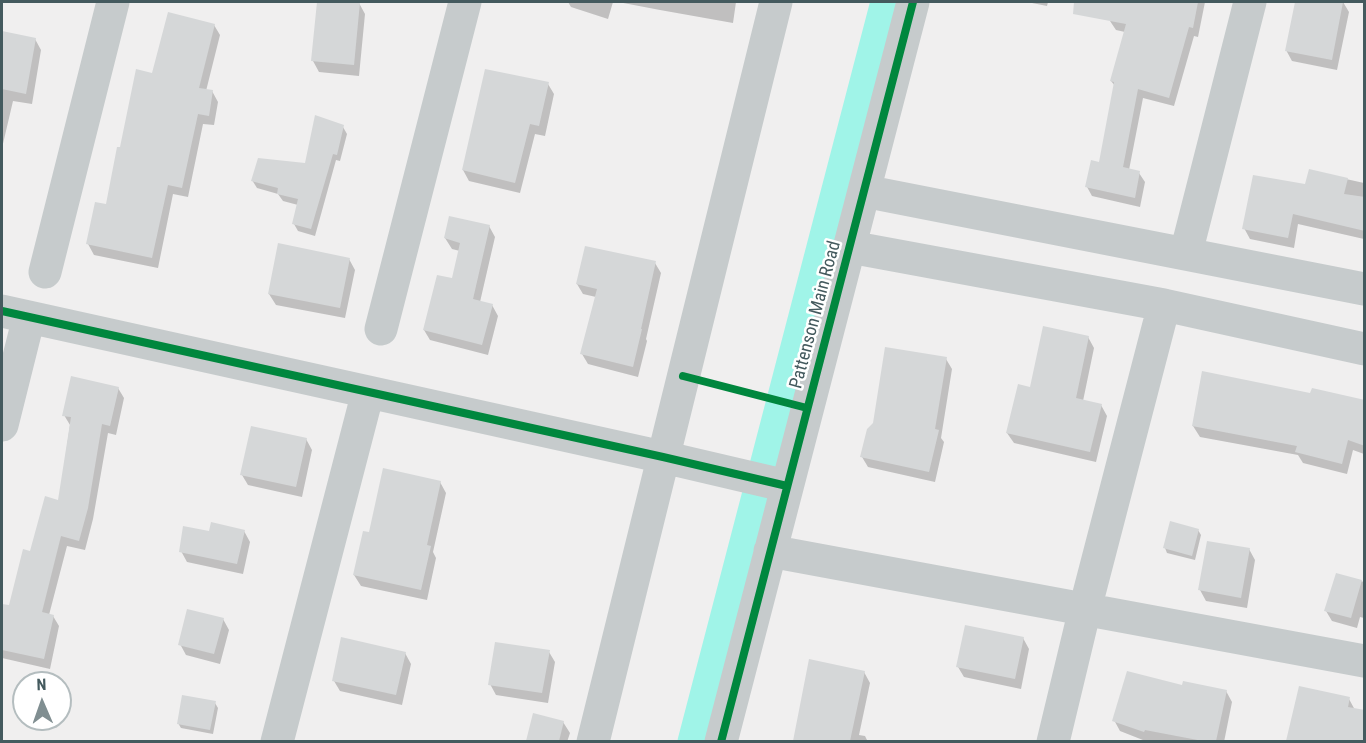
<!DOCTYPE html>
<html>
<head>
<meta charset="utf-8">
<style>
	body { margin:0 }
	#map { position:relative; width:1366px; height:743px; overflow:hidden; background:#f0efef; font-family:"Roboto Condensed",sans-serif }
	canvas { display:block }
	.frame { position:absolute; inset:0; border:3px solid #445a5e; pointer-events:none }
	.north { position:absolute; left:12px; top:671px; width:60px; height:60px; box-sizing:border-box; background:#fff; border:2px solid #b4bdbf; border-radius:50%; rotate:358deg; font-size:16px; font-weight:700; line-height:24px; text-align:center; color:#445a5e }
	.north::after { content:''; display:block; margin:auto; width:21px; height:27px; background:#808e91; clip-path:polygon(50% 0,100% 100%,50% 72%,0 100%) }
</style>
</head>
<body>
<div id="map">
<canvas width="1366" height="743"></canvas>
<div class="frame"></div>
<div class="north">N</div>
</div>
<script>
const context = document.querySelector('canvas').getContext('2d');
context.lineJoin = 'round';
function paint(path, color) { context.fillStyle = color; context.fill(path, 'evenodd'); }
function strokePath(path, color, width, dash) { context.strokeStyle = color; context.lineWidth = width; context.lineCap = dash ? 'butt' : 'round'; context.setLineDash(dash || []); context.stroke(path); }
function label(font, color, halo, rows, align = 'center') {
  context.font = font + ' "Roboto Condensed",sans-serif'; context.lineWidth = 5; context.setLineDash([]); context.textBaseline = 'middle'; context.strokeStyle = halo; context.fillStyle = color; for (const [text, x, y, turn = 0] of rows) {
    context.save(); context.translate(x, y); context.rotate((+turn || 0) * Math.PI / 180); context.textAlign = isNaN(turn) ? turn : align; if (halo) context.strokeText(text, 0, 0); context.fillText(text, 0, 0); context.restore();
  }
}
paint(new Path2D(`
	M319 2 359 3 365 14 359 76 319 72 313 61Z
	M568 2H613L608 19 571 7Z
	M618 2H736L733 23 660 10Z
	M1027 2H1048L1047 6Z
	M1114 2H1205L1198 37 1194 36 1174 106 1143 98 1129 170 1139 173 1145 182 1140 207 1092 196 1087 187 1100 164 1115 86 1111 81 1125 32 1116 30 1110 21Z
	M1296 2H1343L1349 12 1337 70 1292 61 1286 50Z
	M214 25 220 35 206 91H212L218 102 214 125 203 124 188 197 173 194 158 268 94 255 88 244 107 206 121 149 154 74Z
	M2 33 35 39 41 50 32 104 13 101 2 148Z
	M548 84 554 94 545 136 535 134 520 193 469 181 463 170Z
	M343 127 347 134 340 161 336 160 315 236 298 231 294 224 298 205 283 201 278 194 257 188 252 180 306 164Z
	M1310 171 1364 183V239L1298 224 1294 248 1250 239 1244 228 1306 186Z
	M489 226 495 237 480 302 492 305 498 316 488 355 430 340 424 330 453 279 460 251 452 249 445 238Z
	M349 259 355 270 345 318 276 305 269 294Z
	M655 263 661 273 646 339 647 341 638 377 588 364 582 354 596 297 583 294 577 284Z
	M1088 337 1094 348 1083 401 1101 405 1107 416 1096 462 1014 443 1007 433 1031 389Z
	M946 359 952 369 941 438 944 442 935 482 868 467 862 457Z
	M118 388 124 398 116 435 108 433 93 519 85 550 67 546 49 615 53 616 59 626 50 669 2 658V616L4 606 10 607 31 553 59 501 70 425 64 415Z
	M1312 395 1364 403V454L1353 450 1347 474 1303 463 1298 455 1200 437 1193 426Z
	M306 439 312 450 302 497 248 485 242 475Z
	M440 482 446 493 433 552 436 558 427 600 361 586 354 575 370 534Z
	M1198 530 1201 535 1195 560 1167 553 1165 548Z
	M244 531 250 542 243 574 187 562 181 551 210 533Z
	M1249 549 1255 560 1247 608 1206 601 1200 590Z
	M1337 574 1364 582V618L1360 617 1357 628 1332 621 1326 611Z
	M223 619 229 630 220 664 186 655 180 644Z
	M1023 638 1029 649 1021 689 964 677 958 667Z
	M549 652 555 662 548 703 496 695 490 684Z
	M405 653 411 664 402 705 340 691 334 681Z
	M810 661 864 672 870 683 859 735 865 736 868 742H795Z
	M1183 686 1226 691 1232 702 1224 742H1159L1151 740 1150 742H1148L1120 731 1114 720Z
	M1300 688 1349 699 1355 710 1364 711V742H1288Z
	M215 703 218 708 213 734 181 728 178 723Z
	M534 715 563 722 570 733 567 742H527Z`), '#0003');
strokePath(new Path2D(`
	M838 191 858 195`), '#a0f4e8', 9);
strokePath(new Path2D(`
	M694 742 887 2`), '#a0f4e8', 33);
paint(new Path2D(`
	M317 2H360L354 65 311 61Z
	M1074 2H1198L1193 28 1189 27 1169 98 1138 89 1123 167 1140 171 1135 198 1085 187 1091 160 1099 162 1114 82 1110 81 1126 24 1073 14Z
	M1295 2H1343L1332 60 1285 51Z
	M168 12 215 24 199 88 213 90 209 116 198 114 182 188 168 185 152 258 86 244 95 202 106 204 117 147H120L136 69 152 73Z
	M2 31 36 38 26 94 2 89Z
	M485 69 549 82 539 126 530 124 515 183 462 170Z
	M315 115 344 125 337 155 333 154 311 229 292 224 298 199 277 194 278 188 251 181 258 158 305 163Z
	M1309 169 1348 178 1344 194 1365 197V231L1293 214 1288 238 1242 229 1253 175 1305 184Z
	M449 216 490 225 473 299 493 304 482 345 423 330 437 275 452 278 460 243 444 238Z
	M278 243 350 258 340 308 268 294Z
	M585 246 656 261 641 329H642L633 367 580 354 597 289 576 284Z
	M1043 326 1089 336 1076 398 1102 404 1090 452 1006 433 1018 384 1030 387Z
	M885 347 947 357 935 429 939 430 929 472 860 457 867 429 873 423Z
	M1202 371 1310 393 1312 388 1365 400V446L1348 440 1342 464 1295 452 1297 446 1192 426Z
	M71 376 119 387 110 426 102 424 88 508 79 541 61 536 42 612 54 615 44 659 2 650V604L9 605 23 549 30 551 45 496 58 500 71 417 62 416Z
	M251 426 307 438 296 487 240 475Z
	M383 468 441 481 427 545 431 546 421 590 353 575 363 531 369 532Z
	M1170 521 1199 529 1192 556 1163 548Z
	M211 522 245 530 237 564 179 552 183 526 209 531Z
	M1207 541 1250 548 1241 598 1198 590Z
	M1336 573 1362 580 1351 618 1324 611Z
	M187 609 224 618 214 654 178 645Z
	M965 625 1024 637 1015 679 956 667Z
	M341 637 406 652 396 695 332 681Z
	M495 642 550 650 542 693 488 685Z
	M809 659 865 671 850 741H793Z
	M1127 671 1182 685 1183 681 1227 690 1216 741H1203L1145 730 1144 732 1112 721Z
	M1299 686 1350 697 1348 707 1365 710V741H1286Z
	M182 695 216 701 210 730 177 724Z
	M24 701V719H59L57 728 19 719Z
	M533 713 564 721 559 741H526Z`), '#d5d7d8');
strokePath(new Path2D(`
	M864 191 1364 289
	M850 247 1164 305 1364 349
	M1186 253 1250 2
	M45 272 113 2
	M2 311 663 457 787 486
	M381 329 465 2
	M2 425 29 317
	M770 551 1364 661
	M277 742 368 392
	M593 742 776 2
	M721 742 913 2
	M1053 742 1085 609 1164 305`), '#c6cbcc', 33);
strokePath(new Path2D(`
	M2 311 663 457 787 486
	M683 376 807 408
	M721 742 913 2`), '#00873e', 8);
label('18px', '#445a5e', '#fff', [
	["Pattenson Main Road",816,315,-75]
]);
</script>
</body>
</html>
